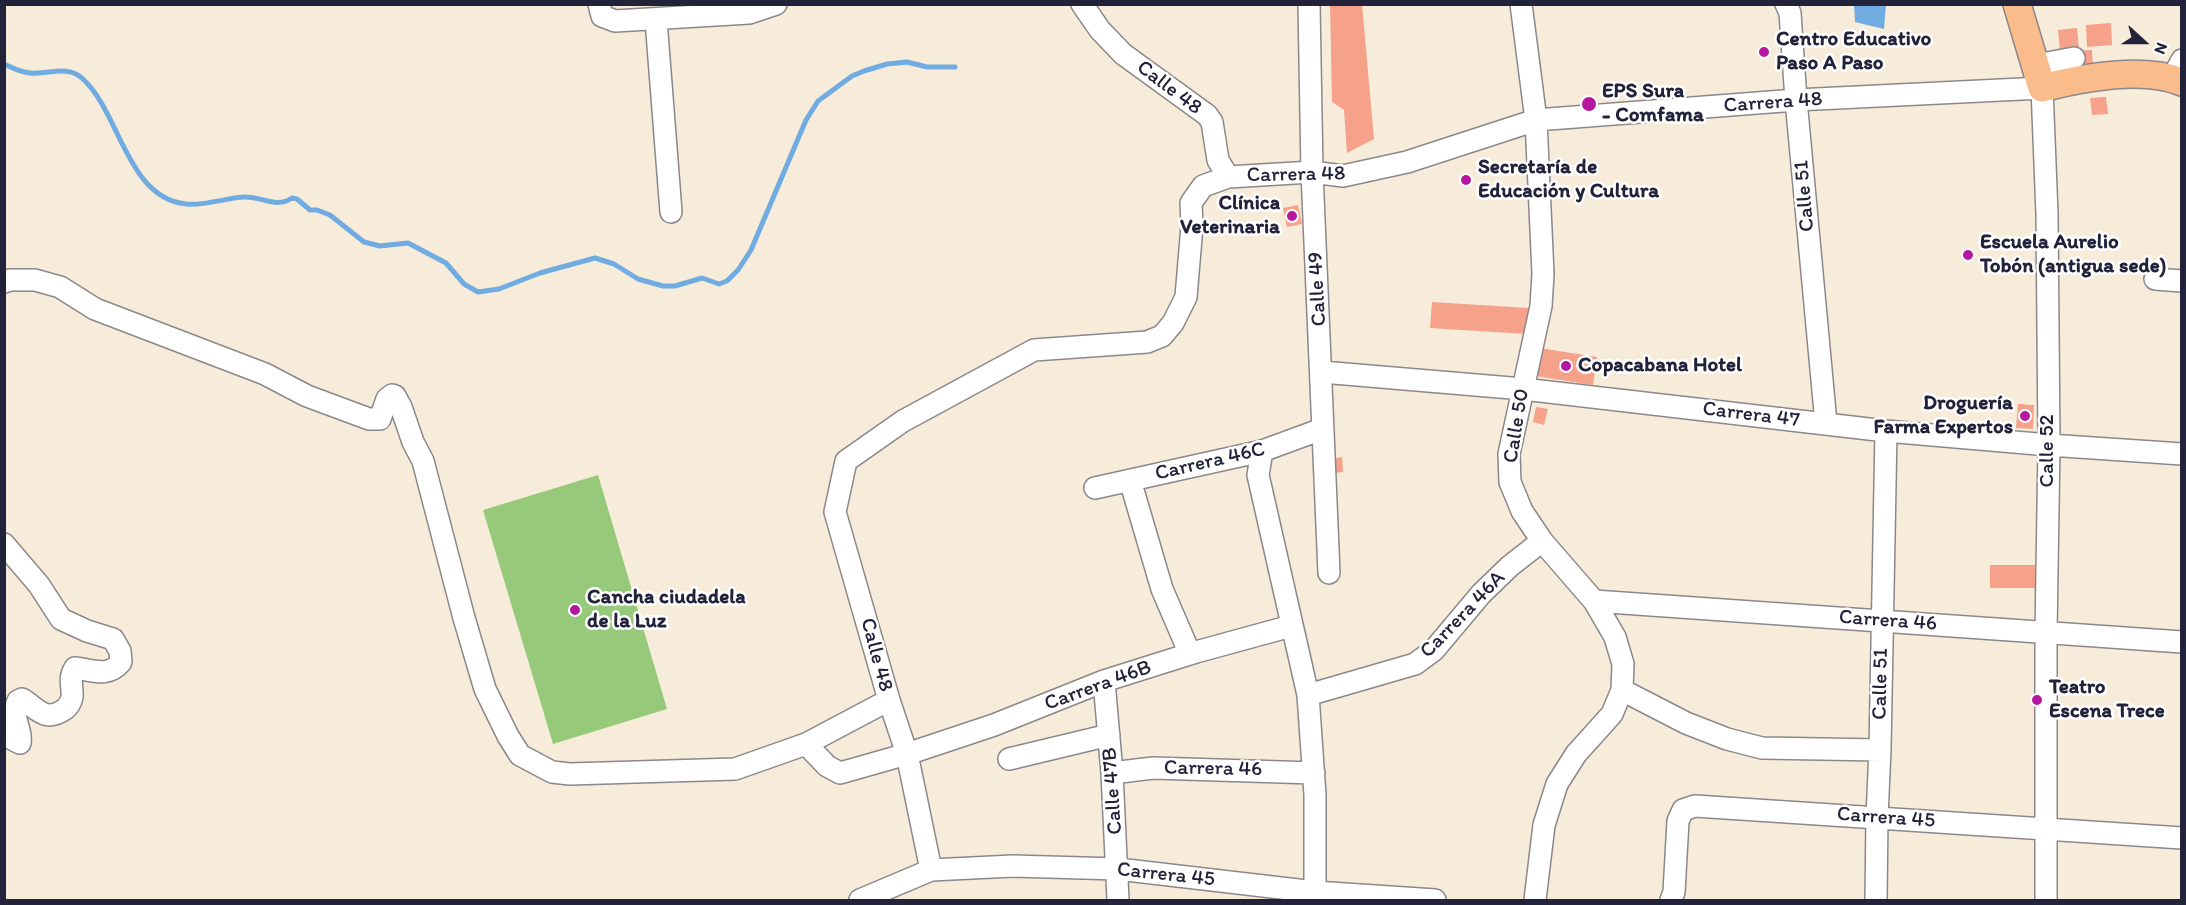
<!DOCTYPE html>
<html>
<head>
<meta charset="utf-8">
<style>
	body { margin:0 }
	#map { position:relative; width:2186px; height:905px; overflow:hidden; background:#f7ecda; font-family:Itim,sans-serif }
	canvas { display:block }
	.frame { position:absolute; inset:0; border:6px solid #22223b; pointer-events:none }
	.north { position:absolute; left:2114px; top:12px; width:60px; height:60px; -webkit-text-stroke:4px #fff; paint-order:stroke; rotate:111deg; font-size:16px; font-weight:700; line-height:24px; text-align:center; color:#22223b }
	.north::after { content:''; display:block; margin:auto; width:21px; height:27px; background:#22223b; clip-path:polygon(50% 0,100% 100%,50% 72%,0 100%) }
</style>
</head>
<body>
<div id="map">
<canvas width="2186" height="905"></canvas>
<div class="frame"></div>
<div class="north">N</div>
</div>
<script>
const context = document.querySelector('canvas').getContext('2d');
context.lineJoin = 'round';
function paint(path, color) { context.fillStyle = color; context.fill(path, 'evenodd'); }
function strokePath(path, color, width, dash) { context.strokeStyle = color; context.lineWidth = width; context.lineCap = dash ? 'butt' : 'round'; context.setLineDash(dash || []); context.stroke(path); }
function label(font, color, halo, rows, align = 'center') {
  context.font = font + ' Itim,sans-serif'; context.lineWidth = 5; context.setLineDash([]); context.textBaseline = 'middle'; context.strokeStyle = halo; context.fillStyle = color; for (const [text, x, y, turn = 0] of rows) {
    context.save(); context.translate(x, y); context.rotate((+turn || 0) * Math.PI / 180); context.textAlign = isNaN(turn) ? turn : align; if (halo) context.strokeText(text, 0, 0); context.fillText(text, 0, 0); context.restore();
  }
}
paint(new Path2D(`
	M598 475 667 709 553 744 483 510Z`), '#96c97a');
paint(new Path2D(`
	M1854 5H1886L1884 29 1855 22Z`), '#70ace1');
strokePath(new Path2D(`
	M4 64C12 68 21 72 30 73 49 75 67 64 83 79 120 113 127 198 186 204 205 206 225 198 244 197 262 196 276 209 292 198L297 199 310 210H317L330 215 364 242 380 246 408 243 446 263 464 284 478 292 499 289 540 273 595 258 614 264 638 279 663 286H675L702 278 719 284 727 281 738 270 751 250 806 120 818 101 852 76 864 71 887 64 907 62 927 67H955`), '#70ace1', 5);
paint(new Path2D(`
	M1330 4H1362L1374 139 1347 153 1344 110 1332 102Z
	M2111 23 2112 45 2087 47 2086 25Z
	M2077 28 2079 49 2060 51 2058 30Z
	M2092 50 2093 67 2075 68 2073 51Z
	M2106 97 2108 114 2092 115 2090 98Z
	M1298 205 1302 224 1287 227 1283 208Z
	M1432 302 1529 308 1527 334 1430 328Z
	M1539 348 1597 357 1593 385 1535 376Z
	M2018 404 2034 405 2033 429 2016 428Z
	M1536 407 1548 409 1544 425 1533 422Z
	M1342 457 1343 472 1334 473 1332 459Z
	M1990 565H2035V588H1990Z`), '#f6a189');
const minor = new Path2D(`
	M599 4 602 16 615 21 749 13 776 4
	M1082 4 1100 30 1123 54 1207 115 1212 122 1218 160 1228 177
	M1309 4 1312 172 1329 573
	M1521 4 1536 120 1543 274 1541 306 1509 454 1510 482 1522 511 1542 541 1594 601 1615 637 1623 664 1622 690 1612 714 1576 754 1557 784 1544 825 1535 900
	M1786 4 1790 13 1796 100 1826 423
	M656 20 671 212
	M2036 65 2074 58
	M2172 78 2182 60
	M2155 279 2182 281
	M4 282 10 280H35L60 287 95 309 265 374 307 396 369 419H380L387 399 392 395 395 396 401 407 413 442 423 461 464 618 485 689 508 736 520 755 552 772 570 774 735 769 806 744 889 700 835 512 846 461 903 421 1034 350 1147 342 1162 336 1173 323 1186 297 1192 226 1191 203 1203 186 1228 177 1312 172 1343 176 1407 162 1536 120 1796 100 2042 88 2047 214 2049 445 2046 633V900
	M1322 372 1523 389 1886 431 2049 445 2182 454
	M1262 451 1258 475 1308 695 1315 795V900
	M1130 480 1162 589 1190 654
	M1095 488 1262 451 1322 429
	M4 544 39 585 61 619 87 631 113 639 120 651 121 662C108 678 93 670 75 668 68 679 73 685 72 697 71 702 69 706 65 709 45 723 38 709 22 699L18 701C10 718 23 730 20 743L12 739 4 728
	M1594 601 2182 642
	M1104 681 1112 773 1118 900
	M1622 690 1686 723 1727 739 1762 748 1880 750
	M1308 695 1415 664 1434 650 1481 594 1510 566 1542 541
	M889 700 907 754 931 870
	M806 744 827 766 840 773 907 754 994 725 1104 681 1196 652 1291 626
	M1009 759 1109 735
	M1112 773 1153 768 1314 773
	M860 900 931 870 1013 866 1118 869 1315 892 1435 900
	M1671 900 1674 892 1678 821 1683 810 1695 806 2182 838
	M1876 900 1877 817 1880 750 1886 431`);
const major = new Path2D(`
	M2017 4 2042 88C2081 78 2143 66 2182 82`);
strokePath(minor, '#8c878a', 24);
strokePath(major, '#8c878a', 30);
strokePath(minor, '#fff', 21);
strokePath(major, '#fabc8b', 27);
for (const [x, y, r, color] of [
	[1764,52,6,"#b5179e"],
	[1589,104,8,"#b5179e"],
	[1466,180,6,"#b5179e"],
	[1292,216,6,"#b5179e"],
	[1968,255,6,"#b5179e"],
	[1566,366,6,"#b5179e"],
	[2025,416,6,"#b5179e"],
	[575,610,6,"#b5179e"],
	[2037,700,6,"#b5179e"]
]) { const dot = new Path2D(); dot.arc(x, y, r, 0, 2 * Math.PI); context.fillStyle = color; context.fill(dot); strokePath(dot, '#fff', 2); }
label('bold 21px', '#22223b', '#fff', [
	["Centro Educativo",1776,40],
	["Paso A Paso",1776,64],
	["EPS Sura",1602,92],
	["- Comfama",1602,116],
	["Secretaría de",1478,168],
	["Educación y Cultura",1478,192],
	["Clínica",1280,204,"right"],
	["Veterinaria",1280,228,"right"],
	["Escuela Aurelio",1980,243],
	["Tobón (antigua sede)",1980,267],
	["Copacabana Hotel",1578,366],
	["Droguería",2013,404,"right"],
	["Farma Expertos",2013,428,"right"],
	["Cancha ciudadela",587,598],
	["de la Luz",587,622],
	["Teatro",2049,688],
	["Escena Trece",2049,712]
], 'left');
label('21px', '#22223b', '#fff', [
	["Calle 48",1169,88,37],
	["Carrera 48",1773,103,-4],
	["Carrera 48",1296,175,-1],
	["Calle 51",1805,196,-95],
	["Calle 49",1318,289,-93],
	["Carrera 47",1751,415,7],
	["Calle 50",1517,426,-81],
	["Calle 52",2048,451,-90],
	["Carrera 46C",1210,462,-13],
	["Carrera 46A",1463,615,-46],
	["Carrera 46",1888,621,4],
	["Calle 48",876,655,75],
	["Calle 51",1881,684,-89],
	["Carrera 46B",1098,686,-20],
	["Carrera 46",1213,769,1],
	["Calle 47B",1113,791,-94],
	["Carrera 45",1886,818,4],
	["Carrera 45",1166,875,6]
]);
</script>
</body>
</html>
